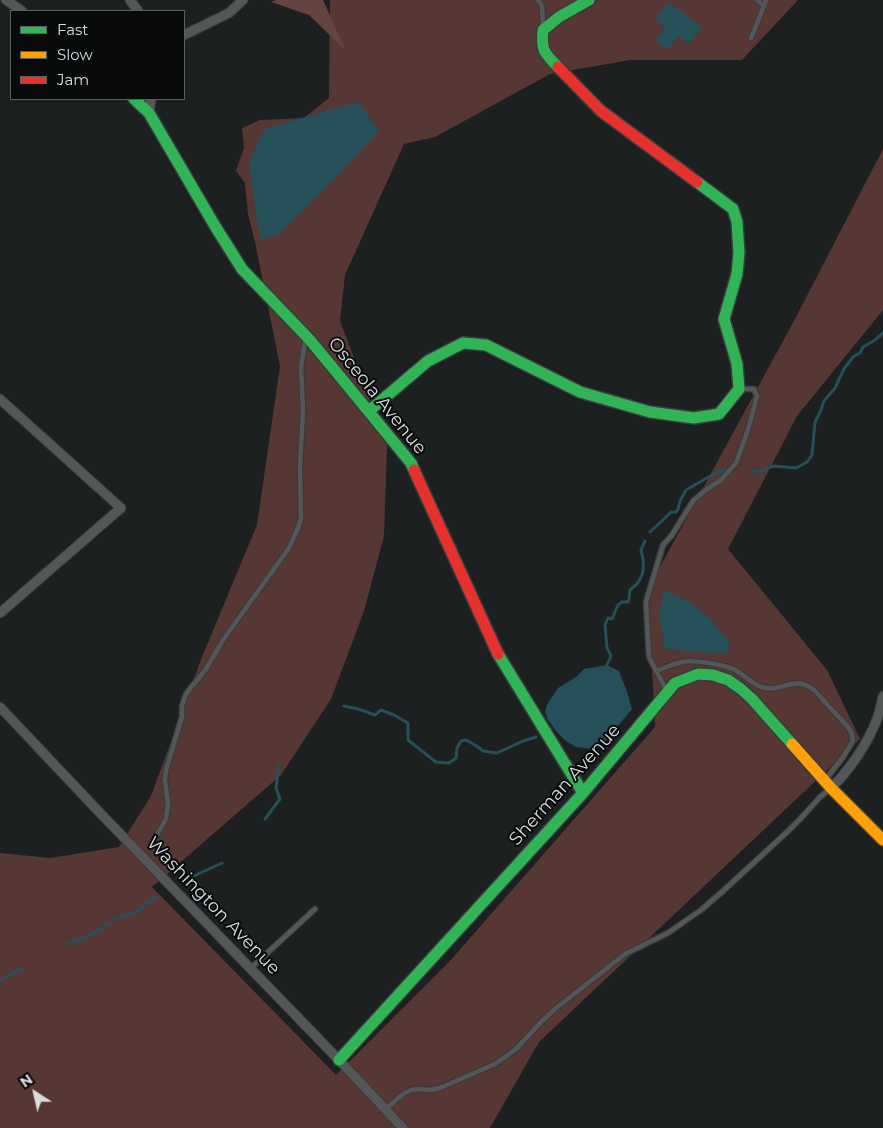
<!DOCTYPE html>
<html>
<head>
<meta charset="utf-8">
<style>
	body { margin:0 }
	#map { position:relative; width:883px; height:1128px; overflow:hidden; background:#1d2021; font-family:Montserrat,sans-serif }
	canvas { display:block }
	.legend { position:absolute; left:10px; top:10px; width:175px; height:90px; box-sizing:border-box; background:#080a0b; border:1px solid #5c5e5f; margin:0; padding:6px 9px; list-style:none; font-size:15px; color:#d9ddde }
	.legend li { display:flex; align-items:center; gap:10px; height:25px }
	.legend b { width:25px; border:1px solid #5c5e5f }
	.north { position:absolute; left:10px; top:1068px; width:50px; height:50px; -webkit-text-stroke:4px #080a0b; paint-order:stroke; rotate:325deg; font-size:14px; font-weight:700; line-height:20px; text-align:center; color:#d9ddde }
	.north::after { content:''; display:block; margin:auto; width:18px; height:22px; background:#d9ddde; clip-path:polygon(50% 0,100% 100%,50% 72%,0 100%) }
</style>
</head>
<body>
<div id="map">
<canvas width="883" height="1128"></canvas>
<ul class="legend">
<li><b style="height:6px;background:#30b455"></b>Fast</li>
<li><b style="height:6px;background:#ff9f0a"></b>Slow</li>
<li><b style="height:6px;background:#e5322d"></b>Jam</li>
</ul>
<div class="north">N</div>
</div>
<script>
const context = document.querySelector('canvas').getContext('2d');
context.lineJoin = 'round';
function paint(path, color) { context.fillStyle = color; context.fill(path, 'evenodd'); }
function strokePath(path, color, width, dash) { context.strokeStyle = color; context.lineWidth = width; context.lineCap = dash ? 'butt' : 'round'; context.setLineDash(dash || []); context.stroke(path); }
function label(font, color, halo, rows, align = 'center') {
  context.font = font + ' Montserrat,sans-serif'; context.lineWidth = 4; context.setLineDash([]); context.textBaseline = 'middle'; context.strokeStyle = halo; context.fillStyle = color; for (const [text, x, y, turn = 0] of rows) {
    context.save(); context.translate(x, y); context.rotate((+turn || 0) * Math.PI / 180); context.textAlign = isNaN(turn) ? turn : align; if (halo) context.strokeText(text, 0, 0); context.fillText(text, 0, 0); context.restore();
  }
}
paint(new Path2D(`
	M330 0H798L742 60H630L550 74 435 137 404 144 345 275 340 321 387 444 384 536 364 611 331 699 281 775 152 887 336 1075 449 962 655 727 648 589 795 319 883 149V310L797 416 728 549 827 670 860 739 539 1042 490 1128H0V853L50 858 119 847 151 796 202 657 257 525 280 366 255 242 248 214 245 183 236 171 244 148 242 128 260 120 304 118 329 98Z`), '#563733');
paint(new Path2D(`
	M276 0H323L346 51 309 15 271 2Z`), '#65433f');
paint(new Path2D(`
	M668 2 702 27 689 44 678 36 667 50 655 40 665 27 655 19Z
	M358 102 379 131 339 174 280 233 261 240 257 221 249 162 264 129Z
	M664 590 691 603 709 618 729 641 728 653 720 654 665 649 659 613Z
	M607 665 619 671 627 692 632 709 617 727 604 744 592 749 576 747 566 741 556 731 548 720 545 712 547 705 558 688 576 677 584 669Z`), '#25505a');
strokePath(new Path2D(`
	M752 471 757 472 774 466 796 468 807 462 812 455 815 422 821 410 824 401 835 388 844 369 853 357 860 353 863 347 875 340 883 333
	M650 532 666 517 671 512H676L678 509 680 501 686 490 719 471 722 472 729 469
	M606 667 611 656 607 648 605 625 608 618 612 619 618 605 622 602H628C630 598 629 594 630 590 632 587 637 585 639 581 645 572 644 560 641 550L645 541
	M344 706 358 709 375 715 381 710 394 715 408 723V740L436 762 449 763 456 758 457 748 461 741 466 740 475 745 483 751 497 753 523 741 536 737
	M265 819 280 799 276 788 279 765
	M185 880 222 863
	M114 920 138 911 156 897
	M68 944 91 935 109 923
	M0 981 22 968`), '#25505a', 3);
const lane = new Path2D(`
	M538 0 542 6 543 26
	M757 0 764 6 766 0
	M751 38 764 6
	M656 671C664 668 673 664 682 662 692 659 726 665 735 670 745 675 755 687 765 688 784 691 795 675 814 690L848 727 852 734 853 740 851 744 843 757 826 779
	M667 691 662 682 649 657 646 602 663 545 672 535 693 501 707 489 721 480 736 463 748 430 757 396 754 389H740
	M153 842 166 819 168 804 165 780 166 770 182 717V706L186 694 206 669 223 640 289 548 298 528 301 518 300 466 303 412 301 366 306 337
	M251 968 315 909
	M386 1109 403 1094 411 1090 419 1089 430 1090 440 1088 495 1064 508 1055 517 1048 542 1021 555 1009 625 954 668 933 701 910 722 892 787 832 802 817 820 797 830 789`);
const street = new Path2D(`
	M6 0 22 11
	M130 0 138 11
	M184 35 229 13 243 0
	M149 113 151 99
	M0 399 121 508 0 613
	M0 707 102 815 339 1060 403 1128
	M831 788C849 771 868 743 877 719 880 712 881 704 883 696`);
const fast = new Path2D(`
	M558 67C544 53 541 50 543 30L559 17 589 0
	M134 99 149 113 215 226 242 269 310 340 411 463 414 470
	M369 411 428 361 463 343 486 345 580 392 650 412 694 418 719 414 739 389 737 364 724 319 737 274 739 253 737 222 733 209 697 182
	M498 654 583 793
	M339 1060 583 793 675 683 698 674 713 675 728 680 741 689 752 699 792 744`);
const slow = new Path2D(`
	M792 744 831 788 883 840`);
const jam = new Path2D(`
	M558 67 601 111 697 182
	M414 470 498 654`);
strokePath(lane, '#393b3c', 7);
strokePath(street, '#393b3c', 11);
strokePath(fast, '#393b3c', 14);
strokePath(slow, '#393b3c', 14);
strokePath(jam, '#393b3c', 14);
strokePath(lane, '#545657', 4.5);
strokePath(street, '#545657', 9);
strokePath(fast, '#30b455', 11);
strokePath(slow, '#ff9f0a', 11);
strokePath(jam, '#e5322d', 11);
label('18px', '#d9ddde', '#080a0b', [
	["Osceola Avenue",377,396,51],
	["Sherman Avenue",565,785,-48],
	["Washington Avenue",213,906,46]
]);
</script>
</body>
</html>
